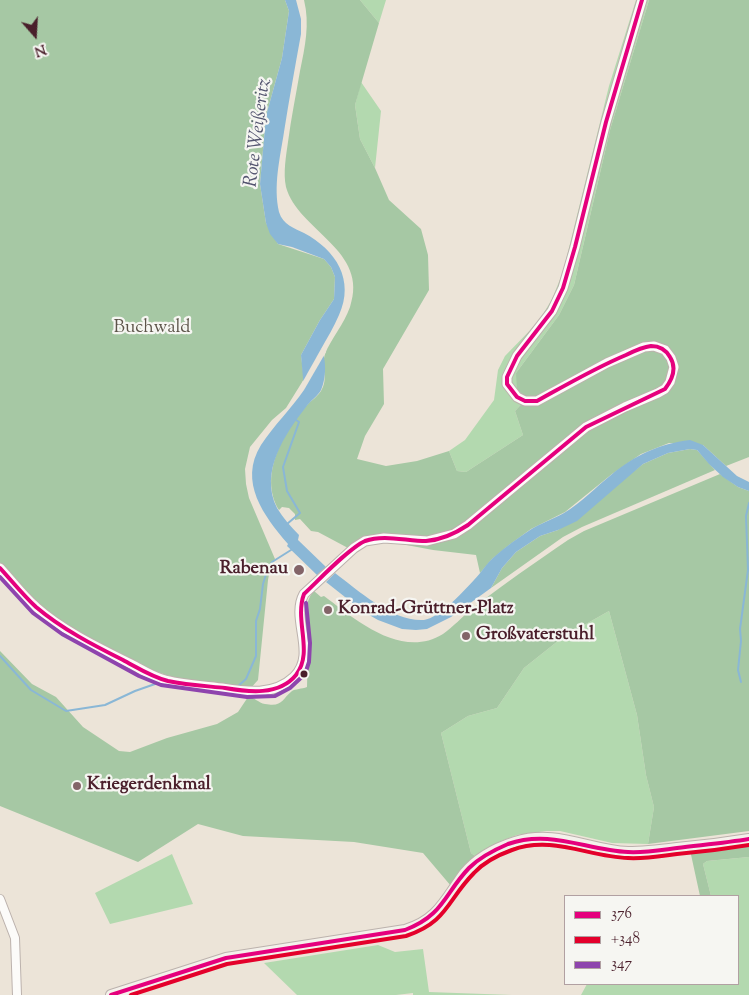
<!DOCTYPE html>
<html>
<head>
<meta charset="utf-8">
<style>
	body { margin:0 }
	#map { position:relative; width:749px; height:995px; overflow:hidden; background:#ece4d8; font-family:"Sorts Mill Goudy",serif }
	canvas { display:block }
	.legend { position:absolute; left:564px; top:895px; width:175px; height:90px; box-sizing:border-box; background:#f6f6f2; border:1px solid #b1a0a2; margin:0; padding:6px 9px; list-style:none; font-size:15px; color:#4a1f2b }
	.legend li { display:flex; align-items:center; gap:10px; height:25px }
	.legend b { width:25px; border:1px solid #b1a0a2 }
	.north { position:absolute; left:10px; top:10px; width:50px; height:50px; -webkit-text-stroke:4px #f6f6f2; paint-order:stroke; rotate:161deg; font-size:14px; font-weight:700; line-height:20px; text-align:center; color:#4a1f2b }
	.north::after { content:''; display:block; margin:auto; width:18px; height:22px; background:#4a1f2b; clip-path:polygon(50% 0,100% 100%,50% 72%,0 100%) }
</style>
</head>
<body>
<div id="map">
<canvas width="749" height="995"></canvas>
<ul class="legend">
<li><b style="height:6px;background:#e5007d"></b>376</li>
<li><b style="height:6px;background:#e4002b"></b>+348</li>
<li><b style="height:6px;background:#8e44ad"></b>347</li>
</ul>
<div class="north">N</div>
</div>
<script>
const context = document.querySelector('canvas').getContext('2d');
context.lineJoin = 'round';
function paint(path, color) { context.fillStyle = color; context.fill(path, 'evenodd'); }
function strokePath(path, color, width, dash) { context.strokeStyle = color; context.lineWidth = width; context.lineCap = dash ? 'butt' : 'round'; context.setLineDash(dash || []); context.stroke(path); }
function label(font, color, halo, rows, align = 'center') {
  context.font = font + ' "Sorts Mill Goudy",serif'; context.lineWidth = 4.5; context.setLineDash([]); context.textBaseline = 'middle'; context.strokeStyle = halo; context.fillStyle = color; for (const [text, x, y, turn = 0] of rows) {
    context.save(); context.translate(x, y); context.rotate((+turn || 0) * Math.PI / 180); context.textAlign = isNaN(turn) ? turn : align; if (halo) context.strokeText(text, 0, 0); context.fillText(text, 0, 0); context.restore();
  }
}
paint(new Path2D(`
	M360 0H386L379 23Z
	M636 0H649L610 130 574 285 559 315 516 373 527 398 515 411 523 435 466 472 457 471 449 451 465 440 494 400 498 370 505 356 539 321 552 299 563 272 609 86Z
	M361 82 381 111 375 168 360 139 355 105Z
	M609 611 637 715 646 775 654 807 648 844 612 843 560 831H546L517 835 501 841 475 856 471 853 441 733 468 716 497 708 524 668 563 637Z
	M172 854 193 904 110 924 95 893Z
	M749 857V995H581L587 984H738V896H711L703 864 707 861Z
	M378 945 395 952 423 949 429 992 512 995H413V993L396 995H297L264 963Z`), '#b3d9af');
paint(new Path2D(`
	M0 0H285L289 11 282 58 266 116 260 184 266 223 278 244 324 259 331 267 335 277 334 299 320 320 301 355 304 379 286 408 272 420 250 447 245 469 246 484 249 498 275 559 270 569 268 580 258 680 249 690C223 685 195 683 170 676 131 665 56 623 28 594 18 584 9 573 0 563Z
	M304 0H360L379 23 355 105 360 139 375 168 389 200 421 229 428 255 429 290 383 369 384 404 365 436 357 459 386 466 417 461 449 451 457 471 466 472 523 435 515 411 527 398 517 390 516 373 559 315 574 285 610 130 649 0H749V457L726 466 703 445 669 443 641 454 612 474 565 512 531 529 509 545 492 559 480 573 476 555 433 550 364 537 348 548 318 532 311 531 300 519 295 520V514L289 508 282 507 279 510C258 475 284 431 308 404 312 400 318 396 321 391 329 378 321 366 325 354 331 339 344 324 350 307 370 250 298 231 286 187 283 173 286 156 288 142 291 118 296 95 300 71 305 47 310 24 304 0Z
	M690 449 697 450 715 470 582 527 563 537 491 588 502 568 516 552 540 536 558 530 643 464 668 453Z
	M720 474 738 487 749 491V831L648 844 654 807 646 775 637 715 609 611 563 637 524 668 497 708 468 716 441 733 471 853 475 856 451 886 423 853 354 842 243 836 198 824 138 862 0 806V651L32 684 56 697 83 727 119 751 130 752 167 738 217 724 238 712 248 697C255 697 258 703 265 704 283 707 281 700 292 691 295 689 302 689 307 687L308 646 302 613C308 607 307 598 314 591L321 597 324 596C355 619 401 660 443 634 453 627 462 617 472 609 502 585 536 562 568 540L584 531Z
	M749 843V857L707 861 703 864 711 896H700L690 850Z`), '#a6c8a4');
paint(new Path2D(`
	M285 0H296L301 19V34C295 67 289 100 284 132 280 158 273 186 279 212 283 225 294 228 304 233 336 250 355 280 339 315 334 327 327 338 321 349 327 359 326 380 321 390 318 396 310 401 306 407 285 434 259 472 277 508 283 518 291 527 299 535L298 540 326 567 317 575 287 546 288 544C264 516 238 482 261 445 274 425 291 409 304 390L301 355 320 320 334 299 335 277 331 267 324 259 292 247 278 244 270 234 266 223 260 184 266 116 282 58 289 11Z
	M690 440 703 445 737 476 749 482V491L738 487 723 477 709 464 697 450 690 449 668 453 643 464 577 521 558 530 540 536 516 552 502 568 491 588 451 617 427 629 416 630 402 629 378 620 364 612 326 582 335 573C359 591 393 622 424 620 439 618 464 591 474 580 481 573 486 564 494 557 505 547 518 538 530 530 541 523 553 519 564 513 581 503 596 487 611 475 635 455 659 444 690 440Z`), '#8ab7d6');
paint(new Path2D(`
	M321 349 326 352 304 390 302 388V383Z`), '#ece4d8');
strokePath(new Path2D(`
	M287 524 300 513 287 491 283 467 299 422 296 420
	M0 656 31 690 66 711 105 705 135 691 155 684H164
	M741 682 738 670 741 641 740 629 748 570 746 516 749 503
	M237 687 246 679 256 656V621L260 609 263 584 267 571 272 562 291 550`), '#8ab7d6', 2);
const minor = new Path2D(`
	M0 899 15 938 17 995`);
const tertiary = new Path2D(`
	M0 568C12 581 23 596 36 607 63 631 99 648 131 664 141 669 151 676 162 679 180 685 203 685 222 688 247 692 274 696 294 677 318 654 290 619 304 594L354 548 365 541 384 538 427 541 454 534 468 525 586 427 625 407 658 393 665 389 670 382 674 367 671 358 665 350 654 346 644 347 607 363 537 401H525L517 397 507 384V377L517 356 552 311 563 288 575 247 606 122 642 0`);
const secondary = new Path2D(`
	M111 995 226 958 405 930C438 920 445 900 464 874 477 858 496 848 515 842 556 829 588 850 628 852 644 852 661 850 677 848 701 846 725 843 749 839`);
strokePath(minor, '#bcb2ad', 10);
strokePath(tertiary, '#bcb2ad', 11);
strokePath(secondary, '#bcb2ad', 12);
strokePath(minor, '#fcfbf9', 8);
strokePath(tertiary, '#fcfbf9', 9);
strokePath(secondary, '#f4f1eb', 10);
strokePath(new Path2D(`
	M0 568C12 581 23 595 36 607 62 629 93 645 123 660 138 668 152 677 168 681 187 685 206 686 225 688 248 692 279 696 296 675 314 652 294 621 304 594 318 581 349 548 365 541 384 534 406 541 426 541 441 540 456 533 468 525L586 427 665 389C672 380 677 368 670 357 666 350 659 346 651 346 642 347 634 351 626 355 595 368 566 385 537 401H525L517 397 507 384V377L517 356 552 311 563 288 575 247 606 122 642 0
	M111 995 226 958 405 930C444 915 444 894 469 868 480 857 494 850 508 844 550 829 586 850 628 852 644 853 661 850 677 848 701 845 725 843 749 839`), '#e5007d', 4);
strokePath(new Path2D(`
	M131 995 227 964 406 936C448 922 447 900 474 873 484 862 498 855 512 850 552 835 589 857 628 858 645 859 661 856 677 854 701 852 725 849 749 845`), '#e4002b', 4);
strokePath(new Path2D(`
	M0 577 33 613 62 634 139 676 161 685 247 697 275 696 290 688 305 674 309 662 310 643 306 603`), '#8e44ad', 4);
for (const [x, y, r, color] of [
	[299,570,6,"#836468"],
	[328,610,5,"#836468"],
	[466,636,5,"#836468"],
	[304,674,4.5,"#4a1f2b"],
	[77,786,5,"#836468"]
]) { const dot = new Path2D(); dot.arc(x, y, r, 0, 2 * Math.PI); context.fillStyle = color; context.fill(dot); strokePath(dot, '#f6f6f2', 2); }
label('18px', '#5c5449', '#f6f6f2', [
	["Buchwald",152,329]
]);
label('bold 18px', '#4a1f2b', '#f6f6f2', [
	["Rabenau",288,570,"right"],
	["Konrad-Grüttner-Platz",338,610],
	["Großvaterstuhl",476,636],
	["Kriegerdenkmal",87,786]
], 'left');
label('italic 19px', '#53546f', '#f6f6f2', [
	["Rote Weißeritz",259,133,-83]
]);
</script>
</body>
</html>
